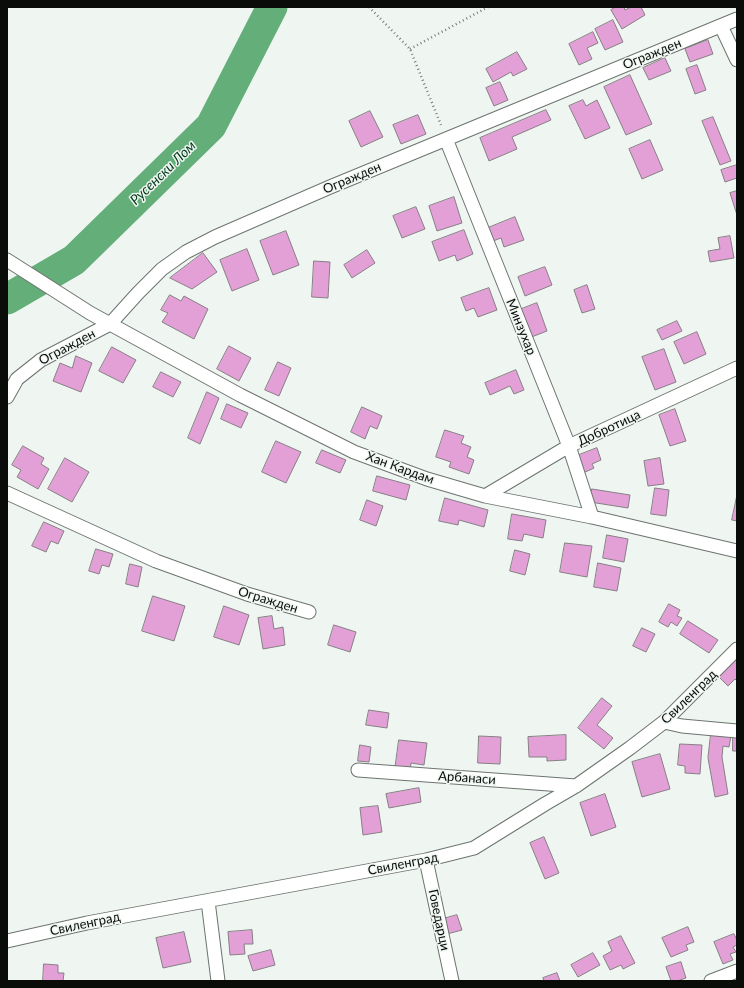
<!DOCTYPE html>
<html>
<head>
<meta charset="utf-8">
<style>
	body { margin:0 }
	#map { position:relative; width:744px; height:988px; overflow:hidden; background:#eff6f1; font-family:Lato,sans-serif }
	canvas { display:block }
	.frame { position:absolute; inset:0; border:8px solid #0a0c0a; pointer-events:none }
</style>
</head>
<body>
<div id="map">
<canvas width="744" height="988"></canvas>
<div class="frame"></div>
</div>
<script>
const context = document.querySelector('canvas').getContext('2d');
context.lineJoin = 'round';
function strokePath(path, color, width, dash) { context.strokeStyle = color; context.lineWidth = width; context.lineCap = dash ? 'butt' : 'round'; context.setLineDash(dash || []); context.stroke(path); }
function paint(path, color) { context.fillStyle = color; context.fill(path, 'evenodd'); }
function label(font, color, halo, rows, align = 'center') {
  context.font = font + ' Lato,sans-serif'; context.lineWidth = 3; context.setLineDash([]); context.textBaseline = 'middle'; context.strokeStyle = halo; context.fillStyle = color; for (const [text, x, y, turn = 0] of rows) {
    context.save(); context.translate(x, y); context.rotate((+turn || 0) * Math.PI / 180); context.textAlign = isNaN(turn) ? turn : align; if (halo) context.strokeText(text, 0, 0); context.fillText(text, 0, 0); context.restore();
  }
}
strokePath(new Path2D(`
	M7 299 74 260 211 126 272 7`), '#64ae7a', 31);
const building = new Path2D(`
	M616 7H624L625 10 631 7H641L645 15 622 29 611 10Z
	M613 20 623 42 605 50 595 29Z
	M593 32 598 43 587 48 592 59 579 65 569 44Z
	M708 40 713 54 690 62 685 49Z
	M517 52 527 69 513 76 511 72 493 82 486 69Z
	M665 58 671 71 649 80 643 68Z
	M697 65 706 90 695 94 686 69Z
	M630 75 652 124 626 135 604 87Z
	M500 82 508 100 494 106 486 88Z
	M583 100 586 106 597 100 610 128 585 139 569 106Z
	M546 110 551 120 512 137 517 149 489 161 480 138Z
	M370 111 383 137 361 147 349 121Z
	M418 115 426 134 401 144 393 125Z
	M713 117 731 161 720 165 702 121Z
	M650 140 663 170 642 179 629 149Z
	M737 165V178L725 182 721 170Z
	M737 191V215L730 193Z
	M454 197 462 223 437 231 429 206Z
	M416 207 425 229 402 238 393 216Z
	M515 217 524 240 504 247 501 238 493 241 488 228Z
	M464 230 473 254 457 261 455 255 439 261 432 242Z
	M286 231 299 265 273 275 260 241Z
	M730 236 734 258 710 262 708 251 720 249 718 238Z
	M247 249 259 280 232 291 220 260Z
	M367 250 375 263 352 278 344 265Z
	M203 253 217 272 192 289 170 278Z
	M314 261 330 262 328 298 312 297Z
	M545 267 552 285 525 296 518 277Z
	M587 285 595 309 582 313 574 290Z
	M489 288 497 310 478 317 474 308 466 311 461 298Z
	M170 295 181 301 184 296 208 309 194 339 162 322 168 313 161 310Z
	M537 303 547 331 529 338 519 310Z
	M677 321 682 331 662 340 657 330Z
	M697 332 706 354 684 364 674 342Z
	M229 346 251 358 239 381 217 369Z
	M112 347 136 360 123 383 99 371Z
	M664 349 676 382 655 390 642 357Z
	M76 356 92 363 81 392 53 381 60 363 72 368Z
	M278 362 291 368 279 396 265 390Z
	M516 370 524 390 514 394 510 386 490 395 485 383Z
	M161 372 181 382 173 397 153 387Z
	M207 392 219 398 200 444 188 438Z
	M227 404 248 413 241 428 221 419Z
	M362 407 382 416 377 429 370 426 365 439 351 432Z
	M675 409 686 441 670 446 659 415Z
	M445 430 464 436 461 443 471 447 467 457 474 460 469 474 449 467 451 462 436 457Z
	M276 441 301 452 286 483 262 472Z
	M23 446 44 458 41 464 49 469 38 489 17 477 21 470 12 465Z
	M597 448 601 460 592 464 594 468 581 474 574 457Z
	M322 450 346 460 340 473 316 463Z
	M65 458 89 472 72 502 48 489Z
	M660 458 664 484 648 486 644 461Z
	M377 476 410 485 406 500 373 491Z
	M655 488 669 490 666 516 651 514Z
	M592 489 630 495 628 508 590 502Z
	M737 495V521L732 520Z
	M445 498 488 510 484 527 459 520 458 525 439 521Z
	M367 500 383 506 376 526 360 520Z
	M512 514 546 520 543 538 524 534 522 541 508 539Z
	M44 522 64 531 58 544 51 541 46 552 32 546Z
	M607 535 628 539 624 562 603 558Z
	M565 543 592 546 587 577 560 572Z
	M96 549 113 554 109 567 102 565 99 574 89 571Z
	M515 550 530 554 525 575 510 571Z
	M598 563 621 568 617 591 594 587Z
	M130 564 142 567 138 587 126 584Z
	M153 596 185 606 174 641 142 631Z
	M669 604 680 610 677 616 682 618 677 626 671 622 668 627 659 622Z
	M224 606 249 615 239 645 214 637Z
	M272 616 274 629 283 627 285 645 263 649 258 618Z
	M688 621 718 640 709 653 680 634Z
	M334 625 356 632 350 652 328 645Z
	M642 628 655 634 646 652 633 646Z
	M737 659V681L735 679 728 686 719 677Z
	M602 698 612 706 597 725 613 738 604 749 578 728Z
	M369 710 389 713 387 728 366 725Z
	M711 734 731 736 729 747 723 746 722 757 728 794 715 797 708 758Z
	M566 735V760L547 761V757H529L528 737Z
	M479 736 501 737 500 764 478 763Z
	M733 737H737V751H733Z
	M399 740 427 743 424 765 411 763 410 772 395 770Z
	M680 744 702 745 700 774 685 773V766L678 765Z
	M360 745 371 747 369 762 358 761Z
	M660 754 670 789 642 797 632 762Z
	M419 788 421 802 389 808 386 794Z
	M605 794 616 827 591 836 580 803Z
	M378 806 382 832 363 835 360 808Z
	M544 837 559 873 545 879 530 843Z
	M457 915 462 930 447 934 443 919Z
	M688 927 694 942 686 945 688 950 671 957 662 938Z
	M252 930 253 944H244L245 954 230 955 228 932Z
	M184 932 191 962 163 968 156 938Z
	M734 934 737 940V945L733 947 736 952 730 954 733 960 723 964 714 942Z
	M621 936 635 963 623 969 621 965 610 970 603 956 612 951 608 942Z
	M271 950 275 965 253 971 248 956Z
	M593 953 600 965 578 977 571 965Z
	M681 962 686 978 677 981H671L666 967Z
	M44 964 58 965V973H64L63 981H43Z
	M557 973 560 981H544L543 978Z`);
paint(building, '#e3a0d7');
strokePath(building, '#867f84', 1);
const minor = new Path2D(`
	M721 26 737 60
	M446 139 569 446 592 517
	M7 260 90 313 240 395 354 452 427 479 485 496 592 517 737 551
	M7 397 17 379 41 360 110 324 138 293 162 269 186 252 215 237 330 187 737 19
	M7 493 156 561 247 594 309 612
	M485 496 569 446 737 368
	M664 722 682 726 737 731
	M358 770 576 786
	M426 860 452 981
	M208 901 218 981
	M7 941 87 923 426 860 474 848 545 804 576 786 630 748 664 722 737 649
	M711 981 737 971`);
strokePath(minor, '#6d746f', 15);
strokePath(new Path2D(`
	M369 7 410 49 441 125
	M410 49 488 7`), '#787c79', 2.5, [1, 3]);
strokePath(minor, '#fff', 13);
label('13px', '#0a0c0a', '#eff6f1', [
	["Огражден",652,54,-22],
	["Огражден",352,178,-23],
	["Минзухар",521,327,68],
	["Огражден",67,347,-28],
	["Добротица",609,428,-25],
	["Хан Кардам",400,468,20],
	["Огражден",268,600,17],
	["Свиленград",689,697,-44],
	["Арбанаси",467,778,4],
	["Свиленград",403,864,-11],
	["Говедарци",439,920,78],
	["Свиленград",85,924,-12]
]);
label('italic 14px', '#003a19', '#eff6f1', [
	["Русенски Лом",163,173,-44]
]);
</script>
</body>
</html>
